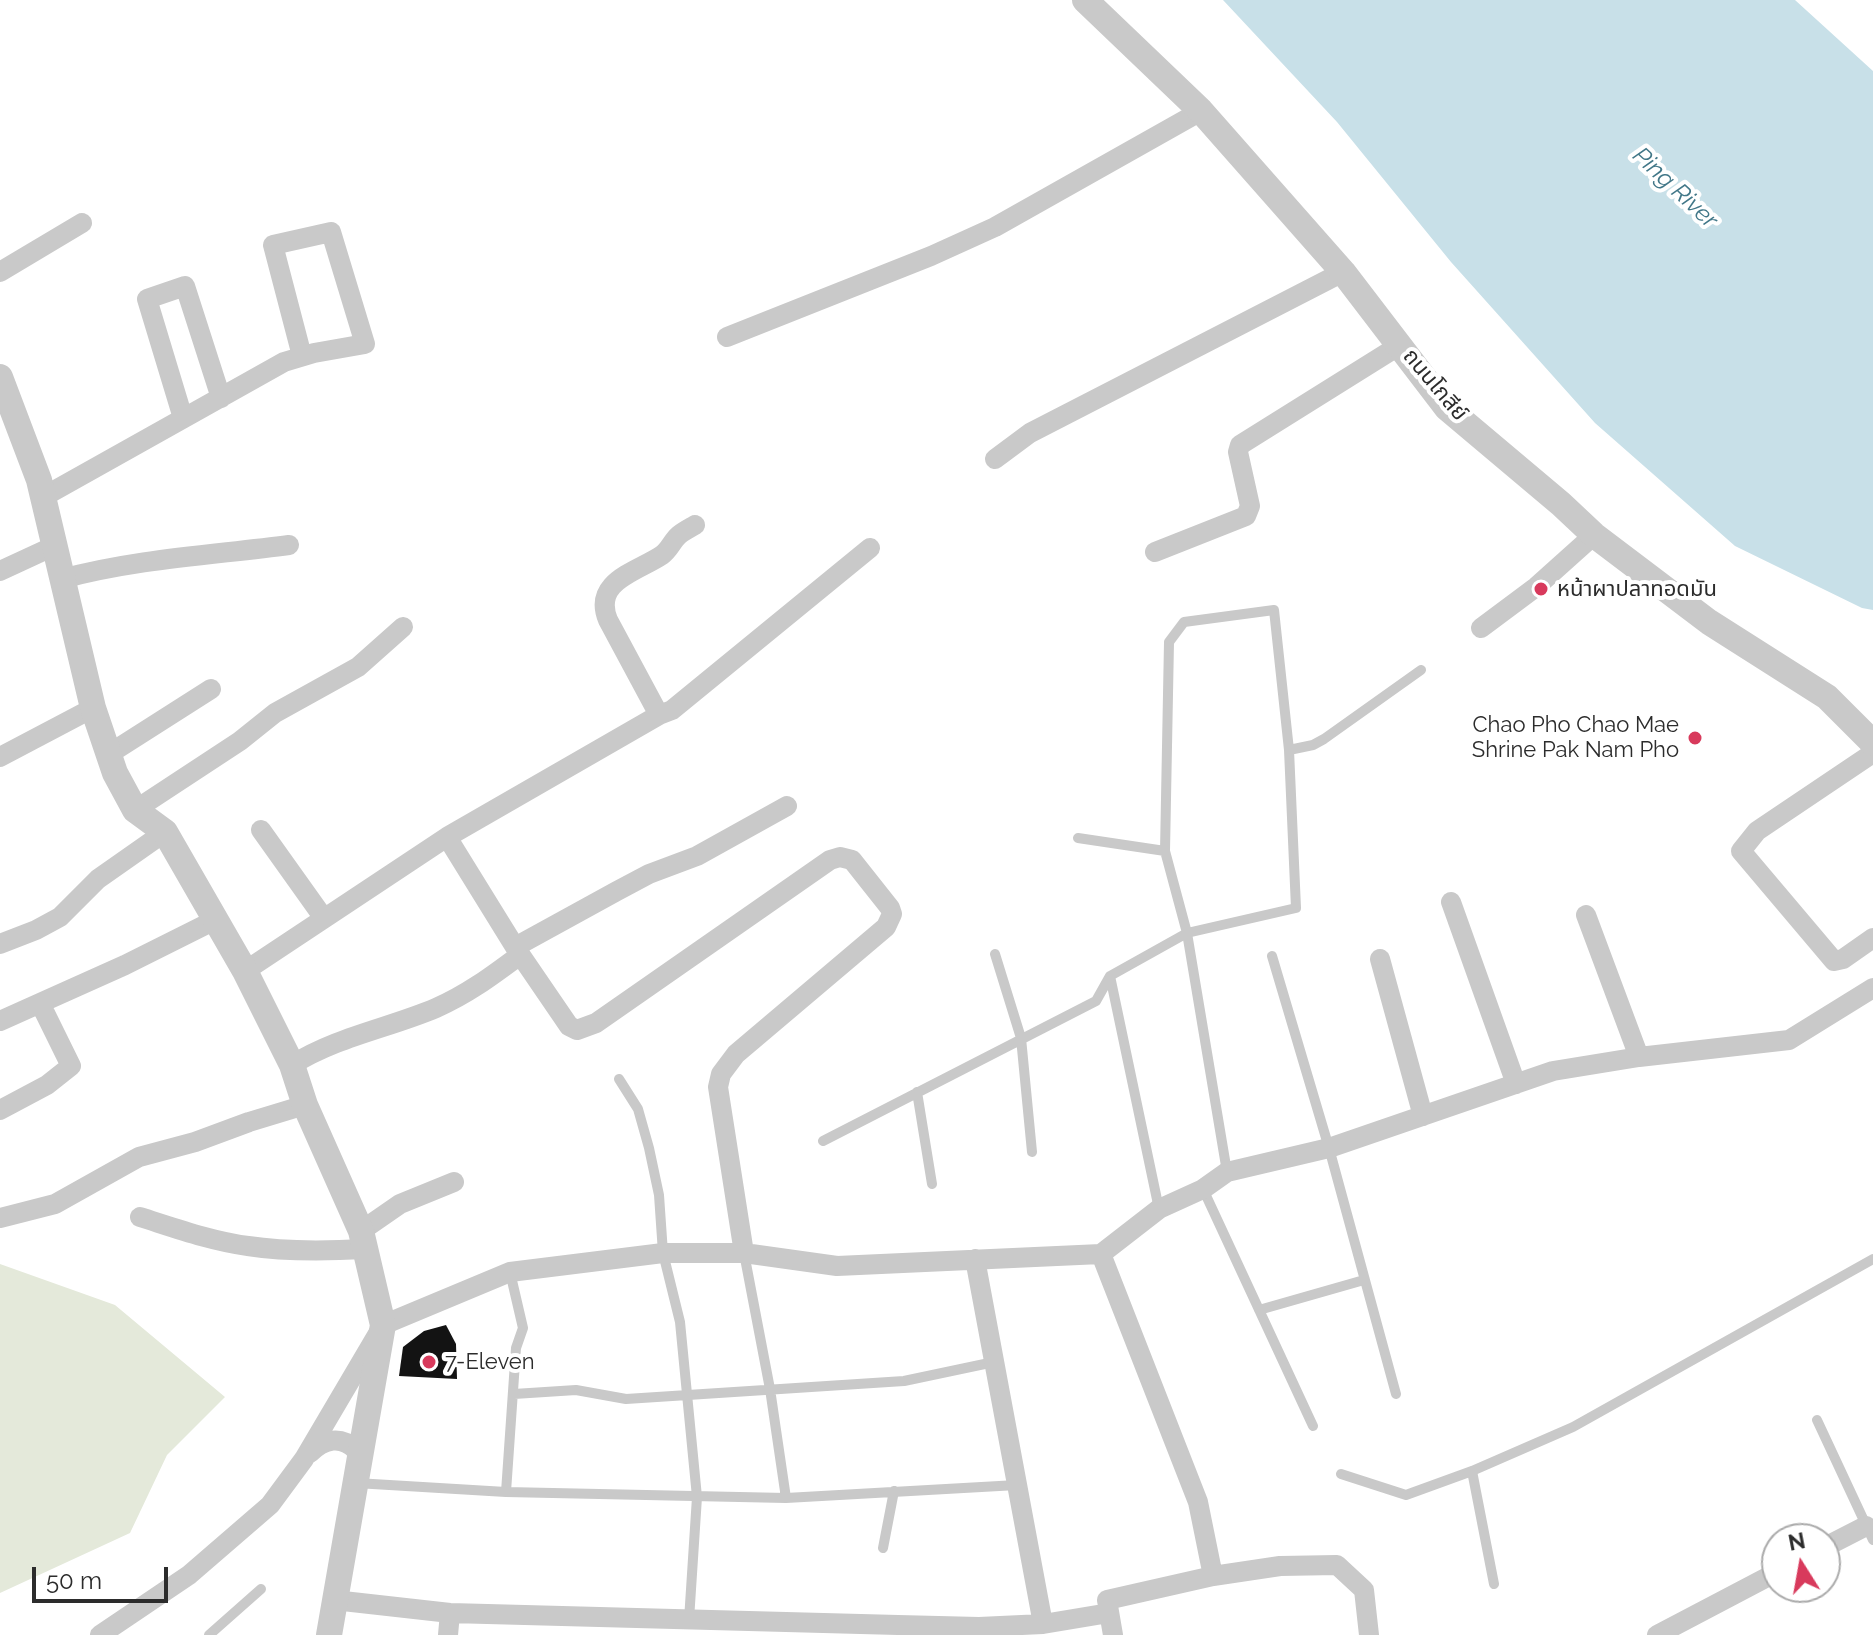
<!DOCTYPE html>
<html>
<head>
<meta charset="utf-8">
<style>
	body { margin:0 }
	#map { position:relative; width:1873px; height:1635px; overflow:hidden; background:#fff; font-family:Raleway,sans-serif }
	canvas { display:block }
	.north { position:absolute; left:1761px; top:1523px; width:80px; height:80px; box-sizing:border-box; background:#fff; border:2px solid #ababab; border-radius:50%; rotate:349deg; font-size:22px; font-weight:700; line-height:32px; text-align:center; color:#2c2c2c }
	.north::after { content:''; display:block; margin:auto; width:28px; height:36px; background:#d83a5c; clip-path:polygon(50% 0,100% 100%,50% 72%,0 100%) }
	.scale { position:absolute; left:32px; top:1567px; width:136px; height:36px; box-sizing:border-box; border:4px solid #2c2c2c; border-top:0; padding-left:10px; font-size:24px; line-height:28px; white-space:nowrap; color:#2c2c2c; -webkit-text-stroke:6px #fff; paint-order:stroke }
</style>
</head>
<body>
<div id="map">
<canvas width="1873" height="1635"></canvas>
<div class="north">N</div>
<div class="scale">50 m</div>
</div>
<script>
const context = document.querySelector('canvas').getContext('2d');
context.lineJoin = 'round';
function paint(path, color) { context.fillStyle = color; context.fill(path, 'evenodd'); }
function strokePath(path, color, width, dash) { context.strokeStyle = color; context.lineWidth = width; context.lineCap = dash ? 'butt' : 'round'; context.setLineDash(dash || []); context.stroke(path); }
function label(font, color, halo, rows, align = 'center') {
  context.font = font + ' Raleway,"Noto Sans Thai",sans-serif'; context.lineWidth = 8; context.setLineDash([]); context.textBaseline = 'middle'; context.strokeStyle = halo; context.fillStyle = color; for (const [text, x, y, turn = 0] of rows) {
    context.save(); context.translate(x, y); context.rotate((+turn || 0) * Math.PI / 180); context.textAlign = isNaN(turn) ? turn : align; if (halo) context.strokeText(text, 0, 0); context.fillText(text, 0, 0); context.restore();
  }
}
paint(new Path2D(`
	M0 1264 115 1305 225 1397 167 1455 130 1533 0 1593Z`), '#e4e9da');
paint(new Path2D(`
	M1223 0H1795L1873 71V610L1862 608 1735 546 1595 423 1451 262 1337 122Z`), '#c8e0e8');
paint(new Path2D(`
	M446 1325 456 1344 457 1379 399 1376 403 1347 424 1331Z`), '#131313');
strokePath(new Path2D(`
	M1289 750 1313 745 1324 739 1421 670
	M1078 838 1165 851
	M995 954 1021 1038 1032 1152
	M1272 956 1329 1148 1396 1394
	M619 1079 638 1109 649 1148 659 1195 663 1253 680 1322 697 1497 689 1620
	M917 1092 932 1184
	M823 1141 1096 1001 1110 976
	M1203 1189 1313 1426
	M1159 1209 1110 976 1187 933 1296 908 1289 750 1274 610 1184 622 1169 642 1165 851 1187 933 1227 1172
	M744 1253 770 1389 786 1498
	M1259 1310 1364 1280
	M514 1394 576 1390 626 1399 904 1381 994 1362
	M1817 1420 1873 1540
	M1472 1471 1494 1584
	M1341 1474 1406 1495 1472 1471 1573 1427 1873 1259
	M356 1483 506 1492 786 1498 1017 1485
	M506 1492 516 1348 523 1328 510 1272
	M883 1548 894 1491
	M209 1635 261 1589`), '#c9c9c9', 10);
strokePath(new Path2D(`
	M0 272 82 223
	M727 337 931 256 995 227 1201 111
	M183 418 147 299 185 286 221 398
	M995 459 1030 433 1343 272
	M43 497 284 362 314 353 365 344 331 232 273 245 302 356
	M1155 552 1246 516 1250 506 1238 452 1240 445 1400 345
	M0 571 54 546
	M62 579C136 559 213 555 289 545
	M1481 628 1536 587 1594 535
	M659 715 608 620C592 581 637 572 662 555 670 549 672 541 679 535 684 531 690 528 695 525
	M1873 753 1757 831 1741 851 1834 961 1843 959 1873 938
	M109 754 211 689
	M0 757 93 708
	M135 810 240 741 275 713 358 667 403 627
	M261 830 323 917
	M447 837 515 947 569 1026 577 1030 596 1023 830 860 840 857 852 860 890 908 892 914 886 927 736 1054 721 1074 718 1087 744 1253
	M1451 902 1516 1084
	M1586 915 1639 1057
	M0 944 36 930 60 917 98 879 165 832
	M515 947 617 891 649 874 697 856 787 806
	M1380 959 1423 1116
	M245 971 447 837 659 715 672 710 870 548
	M0 1021 125 965 217 919
	M292 1065C336 1037 389 1028 436 1008 468 994 493 975 520 955
	M0 1110 47 1085 71 1066 40 1003
	M140 1217C175 1228 211 1241 248 1246 286 1252 327 1251 365 1249
	M0 1218 55 1204 139 1157 195 1142 249 1122 305 1105
	M361 1231 400 1204 454 1182
	M1101 1254 1198 1502 1213 1576
	M975 1259 1043 1624
	M310 1453C324 1439 341 1435 356 1450L358 1461
	M1825 1547 1866 1526
	M334 1600 450 1613 898 1625 979 1627 1043 1624 1109 1613
	M100 1635 189 1575 270 1505 304 1459 383 1325 510 1272 663 1253H744L837 1266 1101 1254 1159 1209 1203 1189 1227 1172 1329 1148 1553 1071 1639 1057 1789 1040 1873 988
	M448 1635 450 1613
	M1113 1635 1107 1600 1213 1576 1280 1566 1337 1565 1364 1590 1369 1635
	M1657 1635 1777 1572`), '#c9c9c9', 20);
strokePath(new Path2D(`
	M1085 0 1201 111 1343 272 1447 408 1561 504 1594 535 1709 622 1827 697 1873 743
	M0 377 39 480 93 708 115 773 135 810 165 832 245 971 292 1065 305 1105 361 1231 383 1325 329 1635`), '#c9c9c9', 26);
for (const [x, y, r, color] of [
	[1541,589,8,"#d83a5c"],
	[1695,738,8,"#d83a5c"],
	[429,1362,8,"#d83a5c"]
]) { const dot = new Path2D(); dot.arc(x, y, r, 0, 2 * Math.PI); context.fillStyle = color; context.fill(dot); strokePath(dot, '#fff', 3); }
label('22px', '#2c2c2c', '#fff', [
	["ถนนโกสีย์",1435,385,50]
]);
label('22px', '#2c2c2c', '#fff', [
	["หน้าผาปลาทอดมัน",1557,589],
	["Chao Pho Chao Mae",1679,725,"right"],
	["Shrine Pak Nam Pho",1679,750,"right"],
	["7-Eleven",445,1362]
], 'left');
label('italic 24px', '#417788', '#fff', [
	["Ping River",1675,188,43]
]);
</script>
</body>
</html>
